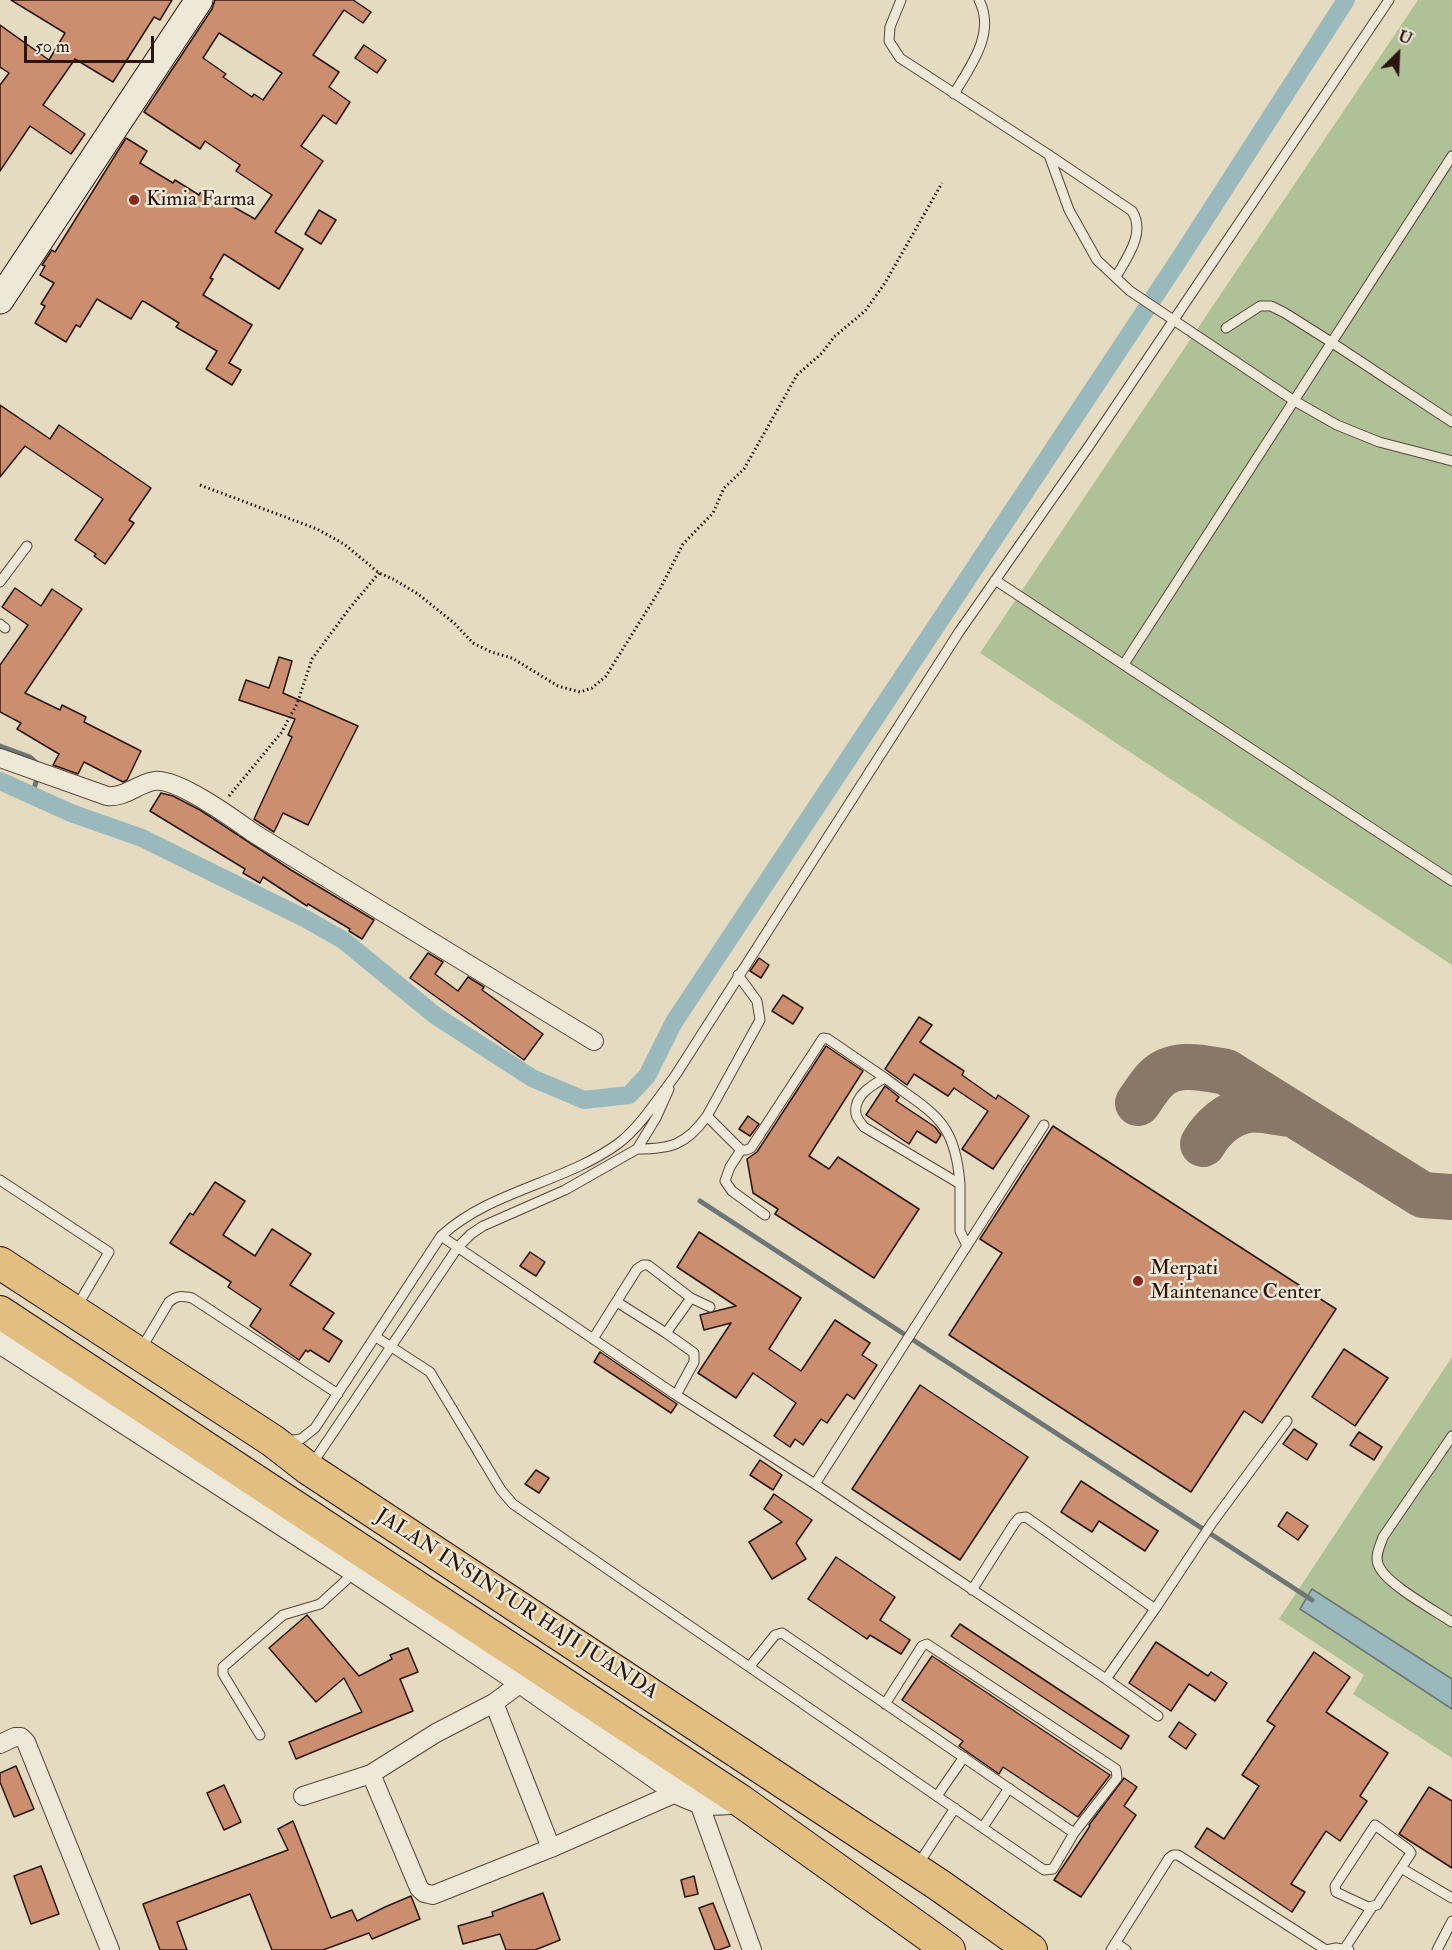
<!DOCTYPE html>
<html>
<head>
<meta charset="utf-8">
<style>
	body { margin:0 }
	#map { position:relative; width:1452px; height:1950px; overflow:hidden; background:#e4dbc1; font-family:"IM FELL Double Pica",serif }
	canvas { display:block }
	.north { position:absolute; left:1368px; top:24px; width:60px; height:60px; -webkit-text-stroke:4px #ede8d7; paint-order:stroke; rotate:24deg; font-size:16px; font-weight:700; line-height:24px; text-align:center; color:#2b150d }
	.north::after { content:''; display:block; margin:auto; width:21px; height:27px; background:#2b150d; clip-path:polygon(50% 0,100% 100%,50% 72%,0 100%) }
	.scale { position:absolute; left:24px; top:36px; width:130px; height:27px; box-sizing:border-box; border:3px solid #2b150d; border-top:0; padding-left:8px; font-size:18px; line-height:21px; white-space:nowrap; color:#2b150d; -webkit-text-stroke:4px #ede8d7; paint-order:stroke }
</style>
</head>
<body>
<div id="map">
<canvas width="1452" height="1950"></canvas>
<div class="north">U</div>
<div class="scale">50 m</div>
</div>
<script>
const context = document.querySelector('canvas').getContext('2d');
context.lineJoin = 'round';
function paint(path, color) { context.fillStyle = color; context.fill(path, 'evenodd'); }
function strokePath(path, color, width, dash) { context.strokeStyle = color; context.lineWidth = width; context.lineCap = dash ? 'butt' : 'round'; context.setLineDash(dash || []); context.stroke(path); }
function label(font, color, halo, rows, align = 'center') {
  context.font = font + ' "IM FELL Double Pica",serif'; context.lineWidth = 5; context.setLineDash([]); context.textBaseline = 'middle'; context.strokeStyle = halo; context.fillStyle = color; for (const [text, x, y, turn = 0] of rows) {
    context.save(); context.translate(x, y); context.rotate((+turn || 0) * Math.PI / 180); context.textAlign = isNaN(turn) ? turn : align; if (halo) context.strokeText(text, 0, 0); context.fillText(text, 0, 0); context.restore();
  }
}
paint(new Path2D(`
	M1418 0H1452V965L980 653Z
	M1452 1357V1758L1353 1694 1364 1675 1279 1619Z`), '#afc197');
const water = new Path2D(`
	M1312 1589 1452 1679V1709L1300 1609Z`);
paint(water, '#99b9bc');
strokePath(water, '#6d7776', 1.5);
strokePath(new Path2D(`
	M0 746 30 757 39 765
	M32 796 38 775
	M700 1201 1312 1600`), '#6d7776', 5);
strokePath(new Path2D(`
	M0 781 71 813 142 838 306 919 343 940 436 1016 532 1078 584 1100 629 1095 647 1076 674 1022 1180 258 1346 0`), '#99b9bc', 18);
strokePath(new Path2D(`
	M1138 1103C1144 1095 1149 1086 1155 1080 1173 1060 1204 1068 1226 1072L1423 1195 1452 1197
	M1203 1144C1212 1128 1228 1113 1248 1110 1261 1108 1278 1113 1291 1114`), '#887867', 46);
const building = new Path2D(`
	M11 0H172L160 20 154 17 113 82 75 59 43 105 85 134 71 154 30 126 0 171V85L9 73 0 67V25L49 60 65 33Z
	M215 0H353L371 12 363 23 344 10 313 55 339 72 329 87 350 102 336 124 323 115 301 146 323 161 275 232 303 249 279 289 224 254 210 278 213 279 203 295 252 325 229 363 241 370 232 385 206 369 217 351 176 327 179 323 145 302 142 301 131 319 97 299 80 327 76 325 66 342 35 323 45 306 41 304 54 283 40 275 45 266 42 265 52 250 55 252 126 138 147 151 140 163 173 183 175 180 199 195 202 189 255 219 272 195 236 171 240 165 205 141 200 149 144 112 212 9ZM219 33 282 73 263 100 254 94 252 97 223 77 226 74 203 58Z
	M364 45 386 60 377 73 355 58Z
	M319 210 336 220 321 244 305 234Z
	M0 405 50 439 59 425 151 488 129 520 134 523 105 564 94 556 96 554 75 540 103 499 25 446 0 477Z
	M15 588 41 606 52 589 82 609 25 693 60 710 62 705 86 717 84 722 141 751 127 780 123 782 84 762 78 774 53 765 59 754 17 729 21 723 0 712V665L28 625 2 607Z
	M279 657 292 661 283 693 358 726 308 825 283 813 274 832 254 819 292 737 288 735 295 719 239 700 246 680 269 688Z
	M161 793 173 796 200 810 291 870 374 920 362 939 349 931 350 929 308 904 307 906 263 877 260 883 243 873 245 869 150 811Z
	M428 953 443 962 435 974 458 991 468 977 484 987 482 990 543 1034 524 1060 410 978Z
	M759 958 769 965 761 978 750 971Z
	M783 995 803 1008 793 1024 772 1011Z
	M919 1017 932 1025 920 1042 964 1071 962 1075 996 1099 998 1095 1029 1116 993 1169 962 1149 988 1111 954 1088 948 1096 914 1074 907 1085 885 1069Z
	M826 1046 863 1071 809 1156 829 1169 838 1157 919 1209 874 1278 775 1214 778 1209 753 1193 747 1159 757 1152Z
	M885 1086 899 1097 896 1101 935 1127 941 1135 936 1143 917 1131 909 1144 866 1115Z
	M748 1116 759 1124 750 1136 739 1129Z
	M1053 1126 1336 1309 1262 1423 1244 1411 1191 1492 949 1335 1002 1253 980 1239Z
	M215 1182 245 1201 223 1235 255 1256 272 1229 311 1254 290 1285 334 1313 323 1329 342 1341 329 1362 310 1350 308 1352 306 1350 299 1360 250 1326 261 1309 228 1287 231 1282 170 1243 190 1213 193 1215Z
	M699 1232 801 1298 769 1349 801 1371 835 1320 870 1343 862 1355 877 1365 854 1399 847 1394 827 1423 821 1419 803 1445 795 1439 790 1447 774 1436 796 1403 753 1373 736 1398 698 1373 731 1323 704 1330 700 1315 736 1306 677 1267Z
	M530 1252 545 1262 536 1276 520 1266Z
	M1344 1349 1388 1378 1355 1426 1312 1397Z
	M600 1352 677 1404 671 1413 594 1362Z
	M920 1385 1028 1457 960 1560 852 1489Z
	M1294 1429 1317 1444 1307 1460 1283 1444Z
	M1359 1432 1382 1447 1374 1460 1350 1445Z
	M760 1460 782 1475 773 1490 750 1475Z
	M536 1470 549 1478 539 1493 525 1484Z
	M1081 1481 1158 1531 1145 1551 1099 1521 1092 1532 1061 1512Z
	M774 1494 812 1520 796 1543 806 1559 772 1579 749 1542 782 1522 764 1509Z
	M1287 1512 1308 1526 1298 1540 1278 1526Z
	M836 1557 895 1597 880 1620 910 1640 901 1654 870 1635 867 1639 808 1599Z
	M307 1615 359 1676 392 1659 390 1655 408 1648 418 1672 400 1679 413 1711 296 1759 289 1742 362 1712 344 1678 316 1702 269 1648Z
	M960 1624 1129 1736 1121 1749 951 1636Z
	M1156 1642 1208 1676 1211 1672 1227 1683 1215 1701 1189 1684 1171 1711 1129 1683Z
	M1314 1652 1350 1677 1326 1712 1388 1753 1360 1796 1367 1801 1340 1841 1326 1831 1291 1884 1305 1892 1292 1912 1195 1847 1207 1828 1224 1839 1259 1786 1242 1775 1275 1726 1267 1721Z
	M932 1656 1110 1775 1078 1817 1003 1767 999 1774 959 1746 963 1741 902 1700Z
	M1179 1722 1196 1734 1186 1749 1169 1737Z
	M16 1766 34 1809 14 1817 0 1782V1773Z
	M1124 1778 1137 1787 1124 1806 1136 1815 1081 1897 1054 1880 1090 1826 1089 1825Z
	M224 1785 241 1822 224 1830 207 1793Z
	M1429 1787 1452 1801V1868L1399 1834Z
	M293 1821 331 1918 352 1910 357 1921 385 1907 411 1896 420 1919 372 1939 369 1933 323 1950H272L250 1894 177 1922 187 1950H160L143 1904 288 1850 278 1829Z
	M41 1866 59 1914 31 1924 14 1876Z
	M694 1876 698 1894 685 1897 681 1880Z
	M543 1893 560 1940 535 1950H506L500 1934 463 1944 458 1926 493 1916 492 1912Z
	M713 1903 730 1946 719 1950H715L699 1908Z`);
paint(building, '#cb8f6f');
strokePath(building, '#2b150d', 1.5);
const service = new Path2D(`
	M901 0 890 27 889 41 900 58 1049 155 1069 210 1097 260 1130 291 1293 400 1337 425 1379 442 1452 461
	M954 94C971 65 996 33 979 0
	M1049 155 1132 211C1146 233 1127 257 1116 277
	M1226 328 1260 306H1271L1285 313 1331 342 1452 422
	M995 580 1452 881
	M0 582 27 546
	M0 624 5 628
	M1124 664 1452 156
	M707 1116 741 1150H746L751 1148 823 1038 828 1039 885 1078
	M637 1149C671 1149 686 1145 707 1116L760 1020 757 1001 738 975
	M741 1150 730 1167 725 1181 732 1191 765 1215
	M0 1180 109 1252 76 1308
	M960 1184C955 1119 933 1114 885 1078 872 1085 853 1096 856 1114 857 1119 861 1123 864 1127L960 1184V1231L967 1246
	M441 1236 676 1395 815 1484 1106 1679 1158 1716
	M617 1302 666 1333 691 1298
	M666 1333 694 1353V1362L676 1395
	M376 1337 430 1372 501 1490 513 1504 1044 1870 1053 1869 1074 1833 1117 1778 1116 1769 927 1644 922 1646 885 1704
	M593 1339 637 1269 643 1265H648L691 1298 710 1307
	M141 1349 169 1302C177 1295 182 1296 192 1298L338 1394
	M1452 1436 1383 1537C1380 1546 1375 1555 1378 1564 1384 1583 1434 1610 1452 1622
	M287 1441 301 1439 315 1428 441 1236C491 1190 565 1183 619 1143 640 1127 659 1097 675 1076L959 632 1089 446 1389 0
	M312 1464 458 1247 471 1234 483 1226 565 1190 637 1149 656 1118 669 1089
	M815 1484 1044 1125
	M972 1590 1014 1524 1019 1518 1026 1517 1155 1609
	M750 1666 775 1635 782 1633 1074 1833
	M1106 1679 1155 1609 1212 1523 1287 1421
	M260 1735 223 1674V1667L283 1615 320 1604 355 1572
	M937 1796 964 1757
	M1375 1825 1409 1850 1411 1853 1377 1905 1368 1907 1336 1892 1335 1886Z
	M983 1827 1009 1788
	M917 1866 955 1808
	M1401 1868 1452 1898
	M1116 1943 1126 1950
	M1345 1948 1372 1907
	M1111 1950 1169 1858 1173 1855H1178L1326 1950 1336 1948 1349 1950
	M1437 1950 1452 1921`);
const minor = new Path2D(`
	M0 758 107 796C125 798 137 784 154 781 177 777 235 820 255 834L594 1041
	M494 1703 551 1848
	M0 1744 15 1737H21L26 1742 110 1950
	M371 1774 419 1888 424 1893 433 1895 551 1848 678 1792
	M303 1796 371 1774 436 1733 494 1703 522 1682
	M699 1803 752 1950`);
const tertiary = new Path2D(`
	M0 1341 356 1571 522 1682 678 1792C704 1805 712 1804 741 1801`);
const secondary = new Path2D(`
	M0 300 199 0`);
const trunk = new Path2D(`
	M0 1263 273 1441 309 1469 939 1885 1031 1950
	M0 1312 741 1801 949 1950`);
strokePath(service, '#59463a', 11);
strokePath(minor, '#59463a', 20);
strokePath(tertiary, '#59463a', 26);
strokePath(secondary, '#2b150d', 29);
strokePath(trunk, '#2b150d', 34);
strokePath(new Path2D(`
	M200 485 317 529 344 544 379 573 393 579 418 594 454 623 473 643 491 652 512 658 558 686 580 692 592 688 606 676 659 591 683 544 713 513 724 488 744 469 797 375 822 353 834 337 865 311 885 283 942 183
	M229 796 281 733 297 704 312 659 349 609 379 573`), '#2b150d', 3, [1.5, 3]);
strokePath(service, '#ede8d7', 9);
strokePath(minor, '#ede8d7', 18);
strokePath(tertiary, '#ede8d7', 24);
strokePath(secondary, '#ede8d7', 27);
strokePath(trunk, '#e2be80', 32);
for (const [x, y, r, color] of [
	[134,200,6,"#8f2418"],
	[1138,1281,6,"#8f2418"]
]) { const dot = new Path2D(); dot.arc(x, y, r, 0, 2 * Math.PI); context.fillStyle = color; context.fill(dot); strokePath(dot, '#ede8d7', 2); }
label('21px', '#2b150d', '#ede8d7', [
	["Kimia Farma",146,200],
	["Merpati",1150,1269],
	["Maintenance Center",1150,1293]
], 'left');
label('21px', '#2b150d', '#ede8d7', [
	["JALAN INSINYUR HAJI JUANDA",516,1605,33]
]);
</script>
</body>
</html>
